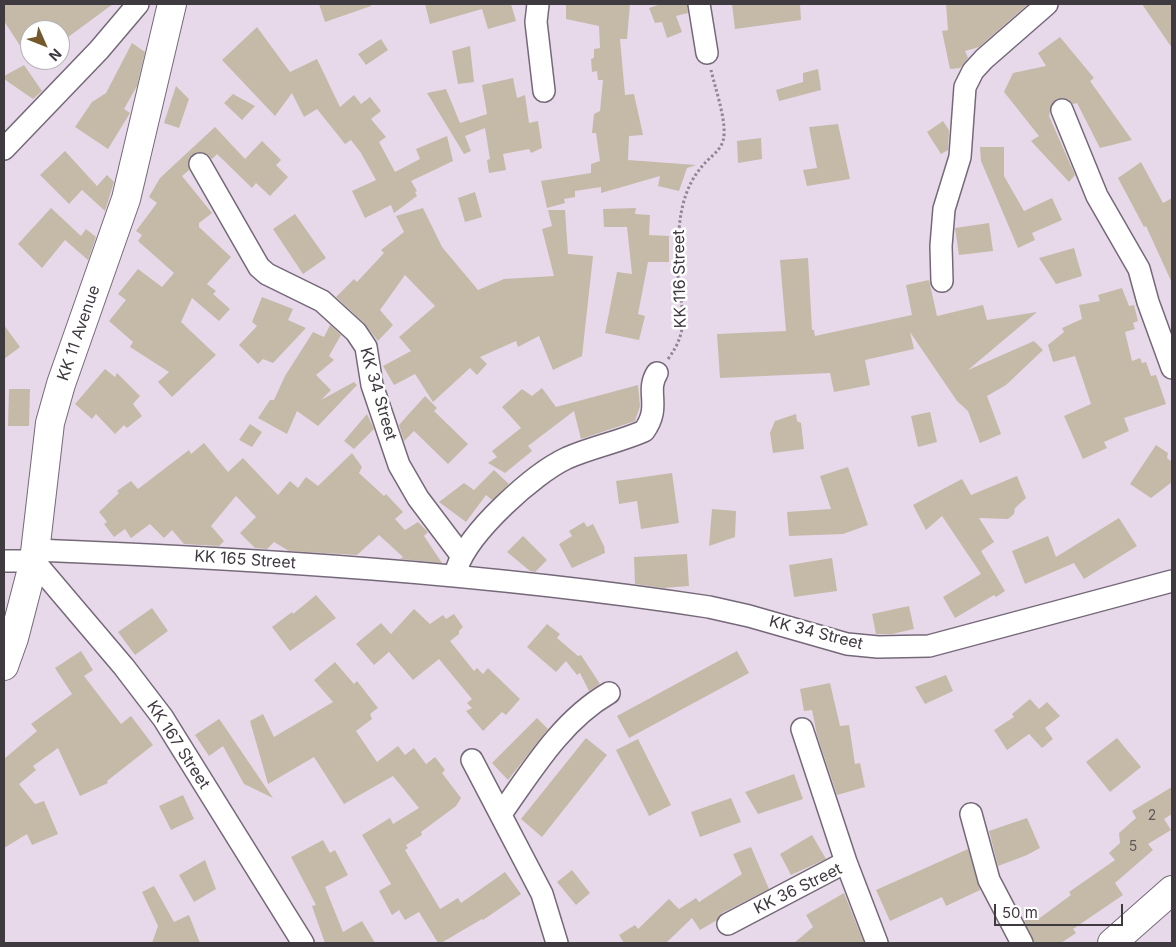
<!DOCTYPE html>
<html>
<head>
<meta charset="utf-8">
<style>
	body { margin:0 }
	#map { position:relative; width:1176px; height:947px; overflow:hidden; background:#e7d9ea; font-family:Inter,sans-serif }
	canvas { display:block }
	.frame { position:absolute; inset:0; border:5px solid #3f3940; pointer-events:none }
	.north { position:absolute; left:20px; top:20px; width:50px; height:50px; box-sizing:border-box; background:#fff; border:1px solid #b2b0b3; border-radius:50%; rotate:134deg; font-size:14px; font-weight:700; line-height:20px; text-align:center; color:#3f3940 }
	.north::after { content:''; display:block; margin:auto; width:18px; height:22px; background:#73592b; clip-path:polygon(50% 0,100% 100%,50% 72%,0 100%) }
	.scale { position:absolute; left:994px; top:904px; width:129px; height:22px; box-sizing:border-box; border:2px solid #3f3940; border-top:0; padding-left:6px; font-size:15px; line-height:18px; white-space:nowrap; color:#3f3940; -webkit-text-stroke:4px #fff; paint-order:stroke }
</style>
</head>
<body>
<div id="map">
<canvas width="1176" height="947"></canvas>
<div class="frame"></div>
<div class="north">N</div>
<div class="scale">50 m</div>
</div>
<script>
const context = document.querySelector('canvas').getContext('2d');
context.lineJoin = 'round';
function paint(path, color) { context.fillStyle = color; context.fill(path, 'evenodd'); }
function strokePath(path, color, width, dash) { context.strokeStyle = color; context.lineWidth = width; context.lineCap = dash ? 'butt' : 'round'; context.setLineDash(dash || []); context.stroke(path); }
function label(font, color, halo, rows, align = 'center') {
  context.font = font + ' Inter,sans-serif'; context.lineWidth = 5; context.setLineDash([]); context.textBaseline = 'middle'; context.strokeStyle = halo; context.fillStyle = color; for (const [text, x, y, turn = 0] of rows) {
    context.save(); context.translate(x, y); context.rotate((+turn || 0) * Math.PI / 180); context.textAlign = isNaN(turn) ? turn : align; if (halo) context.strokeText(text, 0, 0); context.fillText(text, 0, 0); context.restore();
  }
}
paint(new Path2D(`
	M4 4H113L60 43V30H30V61L4 21Z
	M319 4H370L371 6 325 22Z
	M425 4H511L516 21 488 29 482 9 430 24Z
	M566 4H630L627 39H620L625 95 634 94 643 135 629 136 628 160 696 165 687 168 679 191 658 186 660 176 601 193V187L575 191V197L564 199 565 203 547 208 541 181 591 173V164L600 161 596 133H592L594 114 600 111 603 80H598L597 71 592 72 591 59 594 58V49L600 48 599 26 566 19Z
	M661 4H687L688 13 676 16 682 32 667 38 662 22 655 23 649 8Z
	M732 4H800L801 20 735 29Z
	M946 4H1028L979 47 965 51 968 58 960 68 950 69 942 31 948 30Z
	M1142 4H1172V48Z
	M257 27 290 72 317 59 340 107 354 95 361 104 370 97 381 111 371 119 386 137 379 142 395 172 420 159 416 149 447 136 453 161 411 181 417 191 415 192 417 196 394 213 391 205 365 218 352 191 376 180 361 153 351 140 345 144 317 109 304 117 292 93 275 116 222 60Z
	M1060 37 1094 78 1090 81 1132 140 1100 148 1077 103 1073 104 1064 98 1057 99 1052 103 1049 116 1075 175 1069 182 1031 141 1039 136 1004 92 1013 73 1046 66 1038 53Z
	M381 39 388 50 366 65 358 54Z
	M132 43 145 52 137 86 124 109 130 113 108 149 75 127 92 102 106 93Z
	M470 46 474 82 458 84 452 51Z
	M24 65 42 91 33 99 4 79V76Z
	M818 69 821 90 779 101 776 90 803 82V73Z
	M513 78 517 98 525 95 529 123 538 121 542 148 531 153 529 149 503 154 506 170 489 173 487 160 490 159 485 128 465 136 471 151 464 154 427 93 446 89 460 123 487 114 482 85Z
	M176 86 189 99 179 128 164 123Z
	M233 94 255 106 242 120 224 103Z
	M943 121 949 130 948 150 941 154 927 132Z
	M838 124 850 179 807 186 803 170 817 168 809 127Z
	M215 127 245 159 262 141 281 160 276 165 288 177 270 196 256 183 252 188 217 154 212 159 207 154 200 152 189 158V170L182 176 212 213 199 223V227L231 257 207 284 216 291 213 294 230 309 219 321 192 298 181 322 216 355 172 397 158 382 169 372 130 347 133 342 109 321 126 300 118 294 138 269 162 287 174 273 138 241 142 235 136 231 157 203 149 197 160 178Z
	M761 138 762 159 738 163 737 141Z
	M980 147H1004V176L1024 211 1052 198 1062 220 1032 233 1035 240 1018 248 981 161Z
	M65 151 97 186 107 175 114 182 105 211 82 190 69 204 40 175Z
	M1141 162 1163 203 1172 198V283L1146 226 1144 227 1118 178Z
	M475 192 482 217 465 222 458 198Z
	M51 208 81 236 86 229 96 237 88 260 65 240 42 268 18 244Z
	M423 208 442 247 478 290 504 279 554 276 542 229 552 226 548 210H565L568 254 593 256 582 356 553 370 539 336 518 347 516 341 480 357 487 364 477 375 470 368 433 402 415 374 394 385 383 366 411 351 399 337 435 306 405 275 380 310 393 325 378 341 364 323 336 297 354 279 357 282 384 253 381 250 404 232 396 216Z
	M636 208 635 214 650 215 649 235 669 236V262H648L638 314 645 316 639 340 605 333 617 272 632 274 627 227H604L603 209Z
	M295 214 326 258 303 274 273 229Z
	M989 223 993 251 959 255 955 228Z
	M1074 248 1082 276 1056 284 1039 258Z
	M808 258 812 330H814L815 336 912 315 906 285 929 280 937 316 983 305 987 320 1037 312 968 370 1034 341 1043 350 1006 385 987 396 1001 434 980 443 968 411 957 401 910 332 914 349 865 360 870 385 834 392 830 373 720 378 717 334 786 331 780 260Z
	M1122 288 1129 306 1134 305 1138 321 1133 323 1135 329 1125 332 1132 361 1140 358 1142 363 1146 362 1151 376 1156 375 1166 404 1124 418 1129 431 1104 442 1107 448 1083 459 1064 416 1091 404 1075 356 1053 362 1048 345 1064 332 1062 328 1082 319 1079 305 1100 301 1098 295Z
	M262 297 293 309 288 320 306 328 273 363 263 359 258 364 239 345 257 326 252 322Z
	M4 325 20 347 4 359Z
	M330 325 341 335 329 356 334 360 316 375 331 390 321 400 354 382 357 385 318 426 297 411 287 434 258 418 270 400H274L285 376 313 332 324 337Z
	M105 369 115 377 117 373 140 396 133 404 142 416 127 428 124 425 115 434 96 414 92 419 75 404Z
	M638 385 640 406 635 421 581 439 574 411 528 446 532 451 505 473 488 463 497 457 492 451 521 428 502 407 522 389 532 396 542 388 556 407Z
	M9 389H30L29 426H8Z
	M425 396 437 408 434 411 468 444 448 464 414 431 404 441 399 425Z
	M930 412 937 442 918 447 911 416Z
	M367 414 374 429 354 449 344 441Z
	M796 414 797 421 801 423 804 449 773 453 770 433 775 421Z
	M250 424 262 432 252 447 239 440Z
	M204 443 228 472 243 458 278 495 290 481 298 488 306 477 318 486 352 453 362 467 359 473 384 496 386 494 403 512 395 519 405 530 418 522 428 532 424 536 442 563 400 559 403 557 379 535 357 555 289 551 274 542 267 549 255 548 240 533 256 517 236 496 211 526 224 541 219 546 184 544 172 530 164 538 150 524 131 538 125 529 114 537 104 524 107 522 99 512 119 493 117 491 131 481 138 489 189 450 191 454Z
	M1156 445 1168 453 1167 458 1172 462V482L1151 498 1130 484Z
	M848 467 868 525 843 534 789 536 787 512 831 509 820 476Z
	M494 470 509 484 492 500 486 495 466 522 439 502 464 483 474 490Z
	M672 473 679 523 641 529 637 501 619 504 616 481Z
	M1017 476 1026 498 1015 508 1014 514 1008 519 979 518 994 542 981 551 1005 591 996 597 994 595 955 618 943 597 981 574 942 516 926 530 913 505 962 479 971 495Z
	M712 509 736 511 735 537 709 546Z
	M1119 518 1137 546 1084 579 1074 563 1025 584 1012 551 1048 536 1056 557Z
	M584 522 587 527 593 524 604 546 605 553 572 568 559 544 572 536 569 531Z
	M523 536 547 560 535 572 530 571 507 552Z
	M687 554 689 586 663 588 635 584 634 557Z
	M832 558 837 591 794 597 789 565Z
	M316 595 336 618 290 651 272 627 292 612 293 614Z
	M909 606 914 629 892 634H876L872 614Z
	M152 608 168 631 135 655 118 632Z
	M414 609 430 624 443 615 446 619 454 614 463 627 459 631V634L450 641 474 671 477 668 483 674 488 668 520 699 506 715 502 712 483 731 466 711 472 708 467 703 472 699 439 659 413 680 389 652 374 665 356 644 381 623 391 634Z
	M547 624 560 634 557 638 578 656 581 655 600 684 589 691 580 673 577 675 566 661 556 672 527 647Z
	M81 651 93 670 84 676 121 724 131 716 153 745 107 781 108 783 80 796 58 748 33 766 36 770 19 784 35 804 44 801 58 834 32 845 27 834 4 848V759L37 731 31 724 72 694 55 668Z
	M737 651 749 673 629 738 617 716Z
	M335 662 354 684 357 681 378 708 370 714 372 719 356 731 377 762 398 746 405 755 414 748 426 764 435 757 445 770 442 773 461 798 456 806 421 832 422 835 406 845 408 848 405 850 440 909 458 898 461 903 505 872 521 894 483 920 482 919 441 943H438L419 912 405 920 399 910 392 915 379 891 391 884 362 835 390 818 393 824 419 808 393 776 344 804 314 757 268 784 250 721 263 714 274 737 333 702 314 680Z
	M946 675 953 691 925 704 915 687Z
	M830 683 840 726 849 725 855 764 860 763 865 787 837 795 817 735 812 710 804 711 800 689Z
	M1030 699 1039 709 1047 702 1060 716 1045 728 1053 739 1042 748 1029 734 1007 750 994 730 1014 717 1012 714Z
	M537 718 548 729 508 780 492 763Z
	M219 719 220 720 273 798 244 784 223 746 209 756 195 735Z
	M586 738 607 755 542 837 521 819Z
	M1117 738 1141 767 1110 792 1086 762Z
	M638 739 671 805 649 816 616 750Z
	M794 774 803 799 758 814 745 792Z
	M1172 787V814L1164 819 1171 830 1148 844 1153 850 1115 883 1123 895 1073 929 1076 933 1061 943H1034L1024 921 1033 914 1037 920 1071 895 1069 892 1115 860 1109 853 1120 843 1119 833 1136 818 1132 811Z
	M183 795 194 819 171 830 159 806Z
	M731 798 741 822 700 837 691 812Z
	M1027 818 1040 848 1027 855 998 866 989 831Z
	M812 835 826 859 791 875 780 854Z
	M323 840 330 853 335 850 348 875 325 887 343 932 362 921 375 943H325L312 906 316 905 291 857Z
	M751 847 769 889 722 913 717 920 700 930 692 918 666 943H624L619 935 635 925 638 929 669 899 679 909 696 898 699 902 742 874 733 854Z
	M968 849 980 890 946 906 942 897 890 921 876 890Z
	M205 860 216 889 194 902 179 875Z
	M572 870 590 893 576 905 557 882Z
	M154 886 174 922 189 915 200 943H152L158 926 142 892Z
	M844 893 864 943H794L813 927 806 915Z`), '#c5baa8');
const street = new Path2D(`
	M538 4 536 22 544 91
	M699 4 707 53
	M1062 110 1097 196 1139 269 1148 302 1172 368
	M4 149 99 50 138 4
	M200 164 259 267 267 274 322 301 356 332 366 347 372 385 399 465 418 498 461 555
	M942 281 941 246 944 209 960 157 965 87 973 71 984 59 1047 4
	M35 550C261 559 486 573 709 607L749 616 847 644 878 647 929 646 1172 581
	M4 561H34L124 667 163 718 303 943
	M457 568C469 532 533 474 567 458 592 447 619 442 644 431 662 406 645 392 657 373
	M802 729 846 862
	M472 760 542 894 557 943
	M501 814C532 770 562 720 609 693
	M971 814 989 880 1022 943
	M728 924 846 862 877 943`);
const secondary = new Path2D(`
	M4 666 14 638 34 561 50 423 61 384 126 199 172 4`);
const highway = new Path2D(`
	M1112 943 1172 890`);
strokePath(street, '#756979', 24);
strokePath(secondary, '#756979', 30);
strokePath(highway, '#756979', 30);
strokePath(new Path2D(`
	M668 359C691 328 681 310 678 276 676 262 677 245 679 230 681 205 687 183 704 164 710 157 720 151 723 141 728 124 715 88 711 70`), '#918793', 3, [2.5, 2.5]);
strokePath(street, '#fff', 21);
strokePath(secondary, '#fff', 28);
strokePath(highway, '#fff', 28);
label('14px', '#60595a', null, [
	["2",1152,816],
	["5",1133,847]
]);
label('16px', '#3f3940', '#fff', [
	["KK 116 Street",680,279,-91],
	["KK 11 Avenue",79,333,-71],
	["KK 34 Street",378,394,74],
	["KK 165 Street",245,560,4],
	["KK 34 Street",816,633,14],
	["KK 167 Street",178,745,57],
	["KK 36 Street",798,889,-26]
]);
</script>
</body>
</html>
